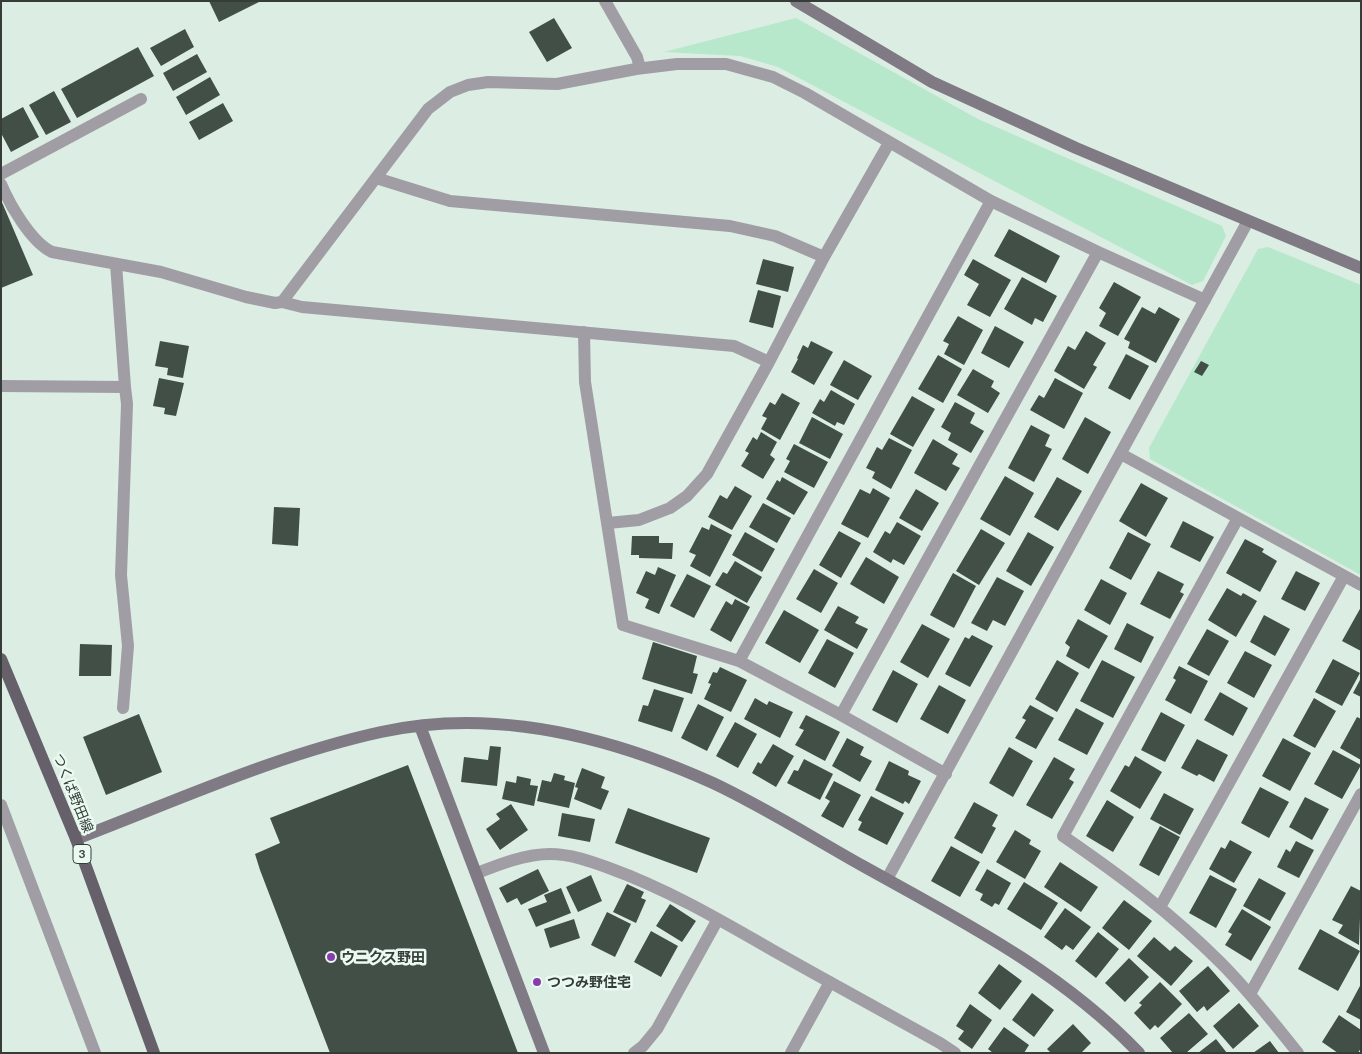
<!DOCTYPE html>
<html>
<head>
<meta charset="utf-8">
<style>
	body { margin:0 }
	#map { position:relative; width:1362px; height:1054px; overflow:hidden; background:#dcede3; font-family:Lato,sans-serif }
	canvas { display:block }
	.frame { position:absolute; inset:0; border:2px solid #363d39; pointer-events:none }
</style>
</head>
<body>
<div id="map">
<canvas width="1362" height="1054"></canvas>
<div class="frame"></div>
</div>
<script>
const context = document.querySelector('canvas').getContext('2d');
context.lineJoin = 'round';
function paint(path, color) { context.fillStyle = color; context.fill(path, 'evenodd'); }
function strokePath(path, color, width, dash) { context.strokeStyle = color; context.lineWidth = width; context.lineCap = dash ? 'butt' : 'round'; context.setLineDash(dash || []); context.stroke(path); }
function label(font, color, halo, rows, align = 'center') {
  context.font = font + ' Lato,"Noto Sans JP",sans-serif'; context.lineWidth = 5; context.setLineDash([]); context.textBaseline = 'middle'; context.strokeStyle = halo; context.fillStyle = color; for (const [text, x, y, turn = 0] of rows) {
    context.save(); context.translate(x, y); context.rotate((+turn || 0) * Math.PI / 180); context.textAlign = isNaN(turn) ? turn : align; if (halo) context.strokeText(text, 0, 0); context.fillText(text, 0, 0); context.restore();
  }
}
paint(new Path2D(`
	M796 18 978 119 1222 226 1226 236 1203 281 1192 285 778 67 740 56 664 52Z
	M1268 247 1361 285V575L1150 459 1149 448 1258 249Z`), '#b7e8cb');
paint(new Path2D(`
	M209 1H261L219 22Z
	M554 18 572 48 547 62 529 32Z
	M185 29 194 47 161 66 150 48Z
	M138 47 154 76 77 118 61 89Z
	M197 54 207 72 173 91 163 73Z
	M210 77 220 95 186 115 176 97Z
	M54 91 71 122 46 135 29 105Z
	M223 103 233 121 199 140 189 122Z
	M23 107 39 137 11 152 1 133V119Z
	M1 200 33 275 1 288Z
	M1009 229 1060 256 1046 283 994 256Z
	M763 259 794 267 788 292 756 284Z
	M973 259 1011 280 990 317 967 305 979 284 964 275Z
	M1022 277 1057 296 1043 322 1035 318 1032 325 1004 309Z
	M1114 282 1141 297 1118 336 1099 326 1106 313 1099 308Z
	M758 290 781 296 773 328 749 322Z
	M1142 307 1155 314 1159 307 1180 319 1156 363 1128 348 1130 342 1124 339Z
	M958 316 983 330 964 365 944 354 949 344 943 341Z
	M995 326 1024 342 1009 368 981 353Z
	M1086 331 1106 343 1093 365 1097 367 1084 389 1054 371 1068 346 1075 350Z
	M160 341 189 346 183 378 167 375 168 368 155 366Z
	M811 341 833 352 814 385 791 372 798 359 797 358 803 345 808 348Z
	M1126 354 1149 366 1130 400 1108 388Z
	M938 355 962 369 943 403 918 389Z
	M844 360 872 376 858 400 830 385Z
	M1201 361 1209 365 1202 376 1194 372Z
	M973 369 994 381 991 387 1000 393 988 413 957 395Z
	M159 378 184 383 176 416 164 414 165 408 153 406Z
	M1055 378 1083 393 1064 429 1030 410 1039 395 1044 398Z
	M831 390 855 404 844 425 837 422 835 426 812 413 820 399 824 402Z
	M782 393 800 403 780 440 761 429 767 418 762 416 770 402 775 405Z
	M912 396 935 409 913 447 890 434Z
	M955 402 975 413 970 423 984 431 971 453 948 440 951 433 941 427Z
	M812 417 843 434 830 459 799 443Z
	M1085 417 1111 432 1088 474 1062 459Z
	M1031 425 1050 435 1045 446 1052 449 1034 482 1008 468Z
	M761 432 777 442 770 455 775 459 763 479 741 466 749 453 745 451 753 437 757 440Z
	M889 438 912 450 891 489 872 478 875 472 866 468 877 447 882 450Z
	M933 439 958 454 952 464 960 468 946 491 914 473Z
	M794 444 828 462 814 488 784 472 790 461 786 459Z
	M1005 476 1034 493 1010 536 980 519Z
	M782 477 808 492 794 515 766 499 777 480 780 482Z
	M1057 477 1082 491 1058 531 1034 517Z
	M1141 483 1168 498 1146 537 1119 521Z
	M735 486 752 496 732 530 708 517 720 495 727 499Z
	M873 488 890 498 868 538 841 524 860 489 870 494Z
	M916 489 939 503 922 531 899 518Z
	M763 503 791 518 777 543 749 527Z
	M274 507 300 508 298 546 272 544Z
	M1183 521 1214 537 1200 562 1170 547Z
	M897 522 921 536 904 565 893 559 891 563 873 552 885 531 890 534Z
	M711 524 732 535 710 577 690 566 696 555 689 552 702 527 709 530Z
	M981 529 1005 543 979 585 956 571Z
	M839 531 861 543 841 578 819 565Z
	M745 532 775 549 762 572 732 555Z
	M1028 532 1054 547 1031 586 1006 571Z
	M1128 532 1151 544 1131 580 1109 568Z
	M632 536H659V543H673L672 559 639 558V555H631Z
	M1245 539 1264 549 1262 552 1277 561 1260 592 1226 573Z
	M866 557 899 577 884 604 850 584Z
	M735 561 762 577 747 603 715 585 723 572 727 574Z
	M658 567 676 575 659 614 645 608 649 599 636 593 646 571 655 575Z
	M814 569 838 583 821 613 796 599Z
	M1158 571 1184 584 1180 592 1184 594 1170 619 1140 604Z
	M1296 571 1320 583 1305 611 1281 599Z
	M953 573 976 586 954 628 930 615Z
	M687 574 711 586 694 618 670 606Z
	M997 577 1024 591 1005 626 993 620 987 631 971 623Z
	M1101 579 1127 593 1110 625 1084 610Z
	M1227 588 1241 596 1243 593 1257 601 1236 637 1208 620Z
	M735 599 750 607 731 642 710 630 726 601 732 605Z
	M838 606 859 617 855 623 868 629 857 649 824 630Z
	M1361 607V651L1342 641Z
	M784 610 819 630 800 663 765 643Z
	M1264 615 1290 629 1275 656 1250 642Z
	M1078 619 1108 636 1089 669 1066 656 1070 647 1065 643Z
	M1127 623 1154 637 1141 663 1114 649Z
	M922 624 950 639 928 678 900 662Z
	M1207 629 1229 641 1209 676 1187 664Z
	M972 635 993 646 970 687 945 674 965 637 969 639Z
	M827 639 854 653 835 688 808 673Z
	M653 642 697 656 693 673 698 674 692 694 642 679Z
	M80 644 112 645 111 676H79Z
	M1245 651 1272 665 1254 698 1227 683Z
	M1333 659 1360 673 1342 706 1315 692Z
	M1057 660 1079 673 1057 712 1035 699Z
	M1102 660 1135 677 1113 718 1080 701Z
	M1179 666 1208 681 1191 714 1165 700 1176 680 1173 678Z
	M720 667 747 680 731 712 704 699 711 684 708 683 713 672 717 673Z
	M893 670 918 684 897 723 872 710Z
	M1361 678V697L1353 693Z
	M939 685 966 700 948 734 920 719Z
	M654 689 684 698 672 732 638 721 643 705 648 706Z
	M1220 692 1248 708 1233 736 1204 720Z
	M755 698 767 705 769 701 793 712 780 738 744 719Z
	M1314 698 1336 711 1315 748 1293 736Z
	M698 704 724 717 707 751 681 738Z
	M1030 705 1054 718 1036 749 1015 738 1026 720 1022 718Z
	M1076 708 1104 723 1087 755 1058 740Z
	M1161 712 1185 725 1165 762 1141 750Z
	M139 714 162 772 106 795 83 737Z
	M806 715 840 732 825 761 795 745 804 730 799 728Z
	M1357 717 1361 719V760L1340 748Z
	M735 722 757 734 738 768 716 756Z
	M847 738 864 747 860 755 872 761 860 782 832 766Z
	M1283 738 1311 753 1290 791 1262 776Z
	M1197 739 1228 755 1214 782 1199 774 1197 776 1181 768Z
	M773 744 794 756 776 787 752 773 758 762 761 764Z
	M490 746 501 747 497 786 461 782 464 757 488 760Z
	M1009 747 1033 761 1013 797 989 783Z
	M1333 750 1361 765 1342 799 1314 784Z
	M1135 756 1162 772 1140 809 1110 791 1125 765 1129 767Z
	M1054 757 1075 769 1069 779 1074 782 1052 819 1026 805Z
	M804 759 833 774 820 800 787 783 794 770 798 771Z
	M889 761 909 771 908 775 921 781 909 804 905 801 903 804 875 790Z
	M408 765 518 1053H330L260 870 255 854 280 843 270 818Z
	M582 768 605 777 601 788 609 791 601 810 574 799 578 788 575 787Z
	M554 773 565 776 564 780 575 783 569 808 537 801 542 780 551 782Z
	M517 776 531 779 530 785 538 786 534 806 502 799 506 781 516 783Z
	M834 781 861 795 843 828 821 816 830 801 825 798Z
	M1260 787 1289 802 1269 838 1241 823Z
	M1164 793 1194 809 1180 835 1150 819Z
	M871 796 904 813 887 845 858 830 862 822 858 820Z
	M1305 797 1329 809 1312 840 1289 827Z
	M1107 800 1134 817 1113 852 1086 836Z
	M974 802 998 815 992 826 996 828 982 854 954 838Z
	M511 804 528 830 500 850 486 829 500 819 496 814Z
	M628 808 710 838 697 873 615 843Z
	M562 813 595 819 590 842 558 836Z
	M1160 826 1180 837 1159 876 1139 865Z
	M1015 830 1031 840 1029 844 1041 851 1025 879 996 862Z
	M1230 840 1252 852 1234 883 1209 869 1221 847 1225 849Z
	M1296 841 1314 850 1299 878 1277 867 1286 849 1290 852Z
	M951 846 980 862 960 897 931 881Z
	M1060 862 1098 887 1081 912 1044 887Z
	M538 869 549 891 521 905 517 898 507 903 499 888Z
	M987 869 1011 883 999 905 995 903 992 907 980 900 983 894 975 890Z
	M591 875 602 901 578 912 566 887Z
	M1210 875 1237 889 1216 928 1189 913Z
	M1259 878 1286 893 1270 921 1243 906Z
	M1024 882 1058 903 1041 930 1007 909Z
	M627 884 644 892 641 898 646 900 636 923 613 912Z
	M1351 886 1361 891 1359 945 1338 933 1343 925 1332 920Z
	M561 888 571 913 536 927 528 909 547 902 544 895Z
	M1124 900 1152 921 1129 950 1102 928Z
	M670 904 696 921 682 942 656 926Z
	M1065 908 1091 927 1073 950 1066 945 1062 950 1044 937Z
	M1242 909 1271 927 1251 961 1225 945 1232 934 1228 932Z
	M607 912 631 924 615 957 591 945Z
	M574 919 580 938 550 948 544 929Z
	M1320 929 1360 951 1338 991 1298 969Z
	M651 931 678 946 661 977 634 962Z
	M1098 932 1119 949 1096 978 1075 961Z
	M1154 937 1170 951 1175 946 1193 961 1171 986 1137 956Z
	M1129 958 1149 977 1125 1002 1105 983Z
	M999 964 1022 981 1000 1010 978 993Z
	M1208 966 1230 991 1207 1011 1204 1006 1197 1012 1179 991Z
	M1160 982 1182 1004 1158 1028 1155 1025 1150 1030 1134 1013 1142 1005 1139 1003Z
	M1361 984V1020L1346 1012Z
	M1032 993 1054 1010 1034 1037 1012 1020Z
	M1239 1003 1259 1026 1233 1049 1213 1026Z
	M970 1004 992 1020 972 1049 958 1039 964 1031 956 1026Z
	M1189 1013 1208 1034 1186 1053H1173L1160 1038Z
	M1339 1015 1361 1030V1048L1358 1053H1338L1322 1042Z
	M1073 1024 1091 1043 1081 1053H1051L1047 1049Z
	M1004 1027 1029 1045 1024 1053H993L988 1049Z
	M1216 1039 1227 1053H1198Z
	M1270 1041 1279 1053H1253Z`), '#414f47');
strokePath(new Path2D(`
	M1 174 141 99
	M1 184C10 205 31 242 52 252L161 272 246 297 275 303 282 302
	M1 386 125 387 116 264
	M123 708 128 646 121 575 127 404 125 387`), '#a19da4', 12);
strokePath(new Path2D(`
	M605 1 637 57 640 68
	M376 178 450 201 730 226 775 236 824 257
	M584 332 585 382 623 625 739 661 841 715 946 774
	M769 362 734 346 324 309 302 307 282 302 428 109 450 92 468 85 488 82 557 84 636 69 677 64H726L773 77 805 93 991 201 1098 252 1205 300
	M1121 454 1361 585
	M1238 518 1063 836C1121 876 1171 913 1221 963 1249 991 1273 1022 1298 1053
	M608 523 639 520 670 508 687 496 707 474 769 362 824 257 889 143
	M739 661 991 201
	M841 715 1098 252
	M1 805 95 1053
	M477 873C500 864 525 854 550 854 570 854 590 861 609 868 667 889 720 920 774 951 829 982 884 1012 940 1043L955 1053
	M887 879 1248 221
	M1160 907 1344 576
	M1250 994 1361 794
	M634 1053 643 1046 657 1029 718 919
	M791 1053 830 982`), '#a19da4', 12);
strokePath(new Path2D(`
	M796 1 932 82 1076 148 1361 268
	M420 726 544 1053
	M76 839C176 801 276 755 381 732 495 707 609 736 713 783 764 807 813 838 863 866 960 920 1061 971 1139 1053`), '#7f7a83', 12);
strokePath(new Path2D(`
	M1 659 76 839 154 1053`), '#66606b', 12);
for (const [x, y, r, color] of [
	[331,957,5,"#873daf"],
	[537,982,5,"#873daf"]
]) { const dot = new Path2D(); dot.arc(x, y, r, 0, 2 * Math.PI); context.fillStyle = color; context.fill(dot); strokePath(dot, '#eafaf0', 2); }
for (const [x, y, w] of [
	[82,854,18]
]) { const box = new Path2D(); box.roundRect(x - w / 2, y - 9.5, w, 19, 4); context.fillStyle = '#eafaf0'; context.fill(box); strokePath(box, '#363d39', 1); }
label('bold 12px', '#363d39', null, [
	["3",82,854]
]);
label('14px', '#363d39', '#eafaf0', [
	["つくば野田線",73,793,68]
]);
label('bold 14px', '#363d39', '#eafaf0', [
	["ウニクス野田",341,957],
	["つつみ野住宅",547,982]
], 'left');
</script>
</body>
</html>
